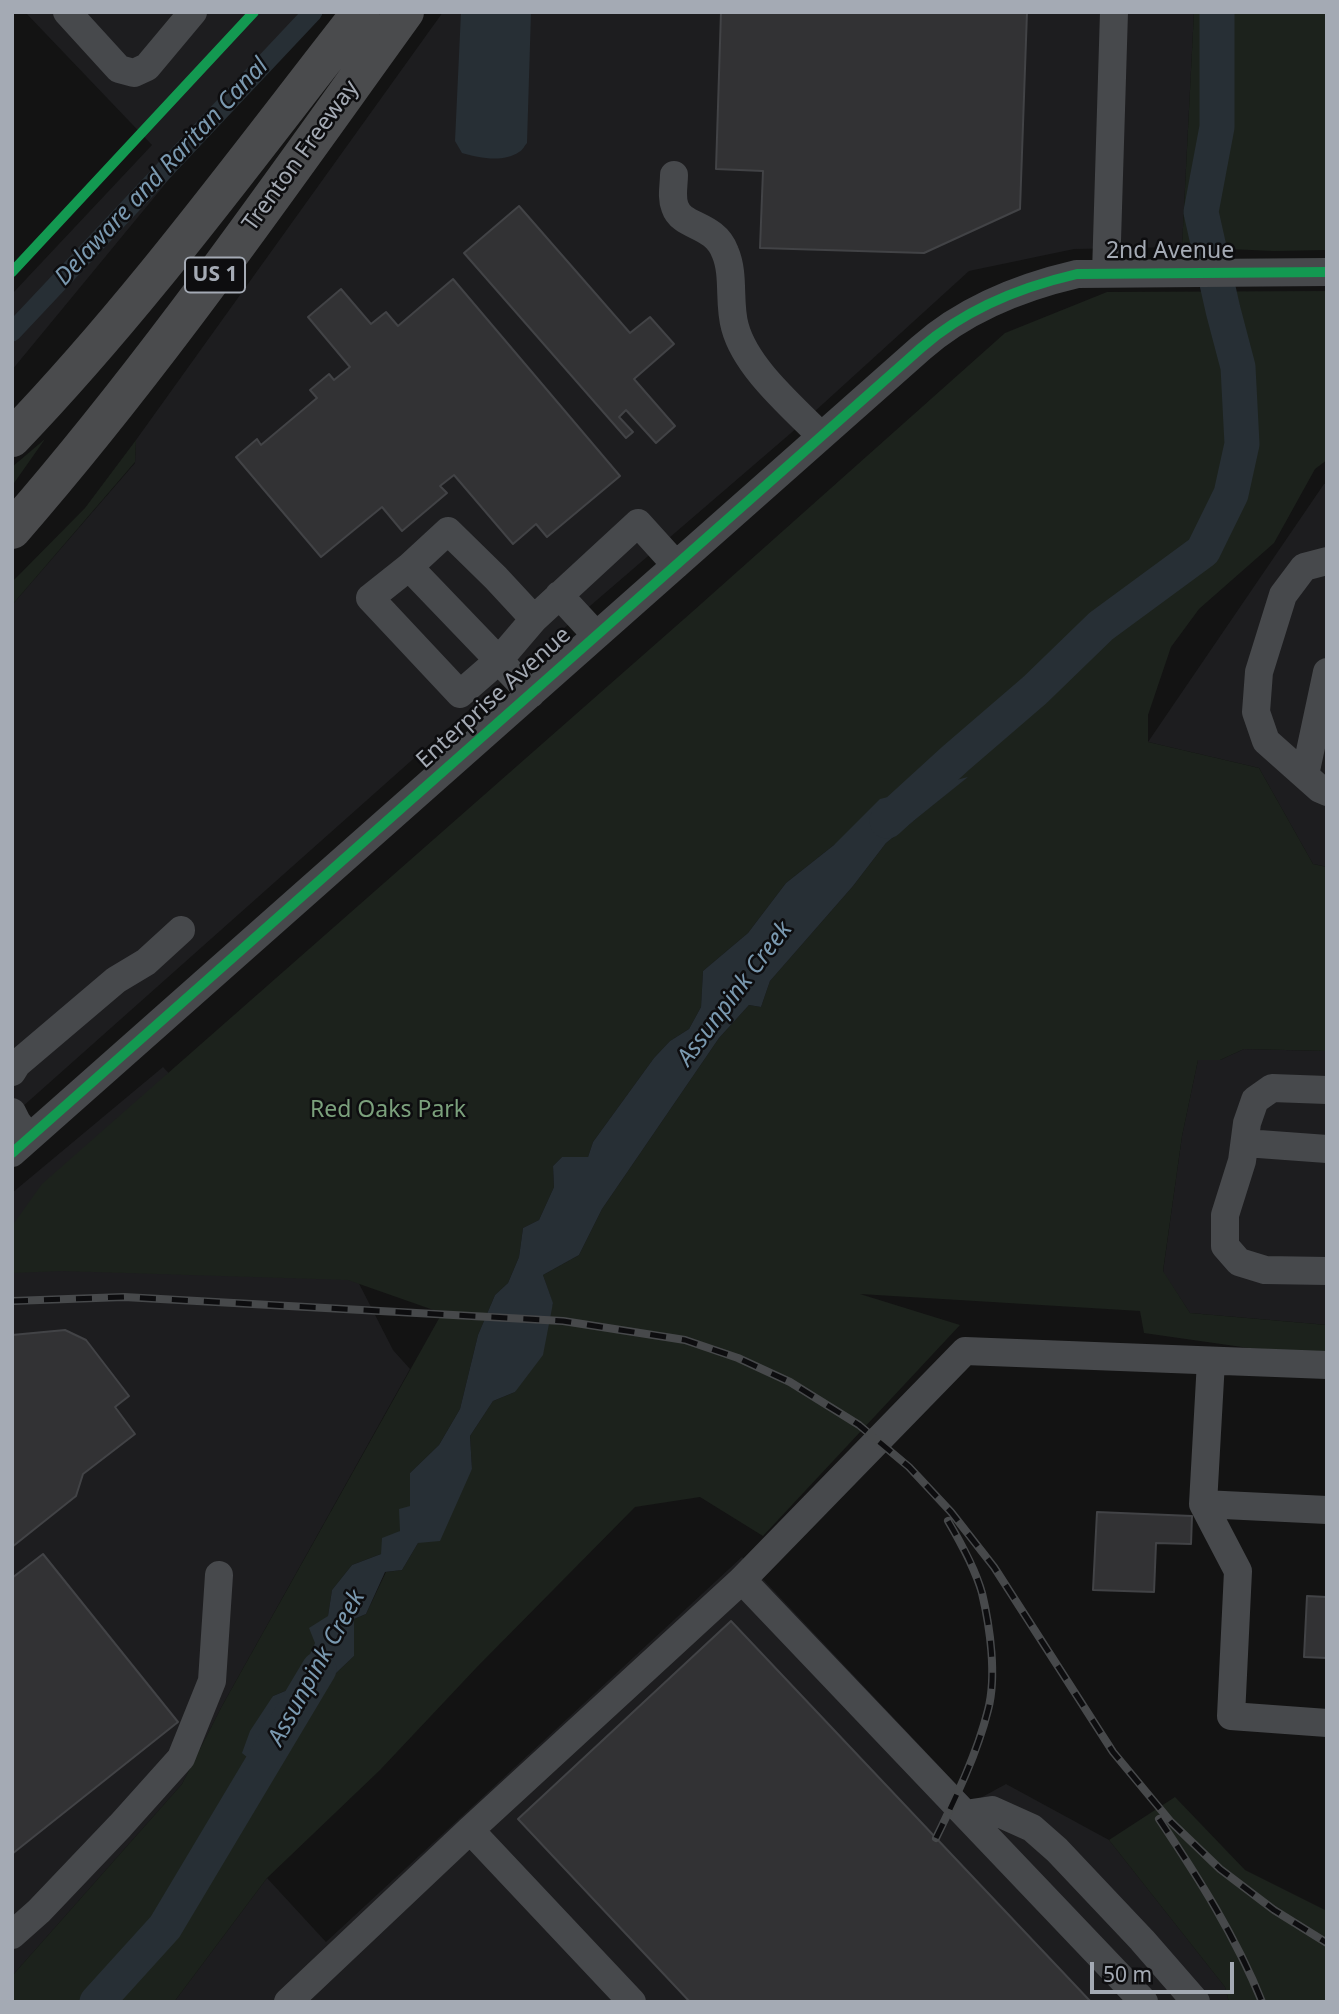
<!DOCTYPE html>
<html>
<head>
<meta charset="utf-8">
<style>
	body { margin:0 }
	#map { position:relative; width:1339px; height:2014px; overflow:hidden; background:#131313; font-family:"Noto Sans",sans-serif }
	canvas { display:block }
	.frame { position:absolute; inset:0; border:14px solid #a4aab4; pointer-events:none }
	.scale { position:absolute; left:1090px; top:1962px; width:144px; height:32px; box-sizing:border-box; border:4px solid #a4aab4; border-top:0; padding-left:9px; font-size:21px; line-height:24px; white-space:nowrap; color:#a4aab4; -webkit-text-stroke:5px #0d0d0f; paint-order:stroke }
</style>
</head>
<body>
<div id="map">
<canvas width="1339" height="2014"></canvas>
<div class="frame"></div>
<div class="scale">50 m</div>
</div>
<script>
const context = document.querySelector('canvas').getContext('2d');
context.lineJoin = 'round';
function paint(path, color) { context.fillStyle = color; context.fill(path, 'evenodd'); }
function strokePath(path, color, width, dash) { context.strokeStyle = color; context.lineWidth = width; context.lineCap = dash ? 'butt' : 'round'; context.setLineDash(dash || []); context.stroke(path); }
function label(font, color, halo, rows, align = 'center') {
  context.font = font + ' "Noto Sans",sans-serif'; context.lineWidth = 5; context.setLineDash([]); context.textBaseline = 'middle'; context.strokeStyle = halo; context.fillStyle = color; for (const [text, x, y, turn = 0] of rows) {
    context.save(); context.translate(x, y); context.rotate((+turn || 0) * Math.PI / 180); context.textAlign = isNaN(turn) ? turn : align; if (halo) context.strokeText(text, 0, 0); context.fillText(text, 0, 0); context.restore();
  }
}
paint(new Path2D(`
	M25 12H307L12 370V294L152 145Z
	M443 12H1194L1182 247 1074 249 969 271 791 433 439 736 12 1116V605L135 463 136 440Z
	M1324 484H1327V867L1313 864 1259 768 1148 742Z
	M1244 1049 1327 1051V1325L1190 1313 1163 1272 1182 1136 1198 1060H1220Z
	M163 1067 349 1264 393 1350 410 1369 222 1706 182 1784 12 1976V1193Z
	M742 1557 973 1802 1006 1784 1109 1840 1225 1987 1229 2002H174L267 1878 326 1942Z`), '#1d1d1f');
paint(new Path2D(`
	M1194 12H1327V250L1274 251 1182 247Z
	M1327 291V460L1315 469 1274 543 1199 609 1171 647 1148 715V742L1259 768 1313 864 1327 867V1051L1244 1049 1220 1060H1198L1182 1136 1163 1271 1190 1313 1327 1325V1353L1249 1348 1144 1333 1140 1311 860 1294 960 1325 763 1536 700 1497 635 1507 477 1667 380 1770 267 1878 174 2002H12V1976L182 1784 222 1706 442 1313 348 1280 62 1271 12 1273V1226L42 1184 692 612 1005 333 1107 292ZM966 778 886 843 853 886 770 981 761 1007 749 1005 719 1038 602 1209 579 1255 543 1275 553 1304 515 1392 493 1401 470 1436 472 1469 418 1543 402 1570 386 1572 366 1614 354 1619V1656L334 1675 316 1701 283 1716 253 1762 273 1696 295 1687 328 1616 332 1590 352 1565 381 1554 400 1531 410 1506V1473L439 1445 460 1409 478 1335 495 1295 508 1283 519 1257 523 1228 539 1220 554 1187 553 1166 562 1157H588L593 1142 654 1058 670 1041 689 1029 701 1007 703 971 748 933 786 883 834 845Z
	M45 439 12 486V467Z
	M136 440 135 462 12 605V582L85 508Z
	M1175 1797 1245 1870 1327 1911V2002H1229L1225 1987 1109 1840Z`), '#1c221c');
paint(new Path2D(`
	M461 12H531L527 143C524 146 523 150 519 152 503 163 479 158 462 153L455 141Z
	M968 777 886 843 853 886 770 981 761 1007 749 1005 719 1038 602 1209 579 1255 543 1275 553 1303 543 1355 515 1392 493 1401 470 1436 472 1469 440 1541 418 1543 402 1570 385 1572 366 1614 354 1619V1656L334 1675 316 1701 283 1716 253 1762 242 1753 250 1731 273 1696 295 1687 315 1643 309 1628 328 1616 332 1590 352 1565 381 1554 382 1538 400 1531 399 1509 410 1506V1473L439 1445 460 1409 478 1335 495 1295 508 1283 519 1257 523 1228 539 1220 554 1187 553 1166 562 1157H588L593 1142 654 1058 670 1041 689 1029 701 1007 703 971 748 933 786 883 834 845 880 799Z`), '#272f35');
strokePath(new Path2D(`
	M12 332 313 12`), '#272f35', 19);
strokePath(new Path2D(`
	M887 821 956 758 1035 690 1101 626 1203 551 1231 494 1242 444 1238 367 1223 310 1201 212 1217 127V12
	M97 2002 165 1927 319 1669`), '#272f35', 35);
const building = new Path2D(`
	M721 12H1027L1020 209 924 253 760 248 763 171 716 169Z
	M519 206 630 333 650 317 674 344 634 379 675 426 656 443 626 410 619 417 633 432 626 438 464 253Z
	M453 279 620 476 547 537 536 524 513 544 454 475 440 486 447 493 402 531 382 507 321 557 236 457 257 439 261 445 317 398 310 390 329 374 334 380 350 367 308 317 341 289 371 324 386 312 398 326Z
	M65 1330 86 1340 129 1396 115 1407 135 1434 83 1474 76 1496 12 1547V1335Z
	M1097 1512 1192 1516 1191 1544 1156 1543 1154 1592 1093 1590Z
	M43 1554 178 1722 12 1854V1578Z
	M1307 1596 1327 1597V1658L1304 1657Z
	M731 1621 936 1838 1091 2002H690L518 1819Z`);
paint(building, '#323234');
strokePath(building, '#424346', 2);
strokePath(new Path2D(`
	M67 12 119 69 134 73 147 67 193 12
	M674 175C674 185 671 197 675 207 682 228 714 223 725 252 735 275 728 303 735 327 746 368 792 406 821 436
	M1106 273 1114 12
	M1327 561 1304 567 1283 595 1259 672 1256 712 1266 741 1320 789 1327 792
	M409 567 448 531 496 578 534 619 499 660 460 694 370 598 409 567 531 694
	M559 595 596 635
	M534 619 638 523 676 565
	M1305 775 1327 672
	M12 1072 17 1064 116 980 146 962 181 930
	M1327 1090 1272 1088 1255 1100 1247 1123 1242 1161 1225 1215V1246L1239 1262 1265 1270 1327 1271
	M12 1112 17 1122 29 1138
	M1245 1143 1327 1149
	M12 1153 921 348C965 309 1021 287 1077 274L1327 272
	M1211 1361 1203 1504 1238 1571 1231 1716 1327 1723
	M1203 1504 1327 1510
	M742 1580 1144 2002
	M965 1814 992 1810 1032 1828 1057 1850 1142 1940 1196 2002
	M470 1830 632 2002
	M12 1935 39 1911 120 1826 181 1758 212 1681 219 1575
	M288 2002 470 1830 742 1580 965 1351 1327 1365`), '#47494c', 28);
strokePath(new Path2D(`
	M12 438C139 306 248 156 361 12
	M12 530C155 366 278 188 405 12`), '#4a4b4d', 38);
const rail = new Path2D(`
	M12 1301 124 1297 563 1321 685 1340 738 1358 790 1382 859 1425 909 1467 951 1512 994 1567 1113 1752 1171 1822 1220 1869 1274 1910 1327 1943
	M1159 1819C1198 1877 1236 1937 1262 2002
	M936 1838C956 1797 977 1754 988 1710 997 1676 990 1627 982 1593 975 1568 961 1543 948 1521`);
strokePath(rail, '#47494b', 8);
strokePath(rail, '#0d0d0f', 5, [16]);
strokePath(new Path2D(`
	M12 272 254 12
	M12 1153 921 348C965 309 1021 287 1077 274L1327 272`), '#139951', 10);
for (const [x, y, w] of [
	[215,275,60]
]) { const box = new Path2D(); box.roundRect(x - w / 2, y - 17.5, w, 35, 5); context.fillStyle = '#0d0d0f'; context.fill(box); strokePath(box, '#a4aab4', 2); }
label('bold 21px', '#a4aab4', null, [
	["US 1",215,275]
]);
label('23px', '#a4aab4', '#0d0d0f', [
	["Trenton Freeway",301,156,-54],
	["2nd Avenue",1170,251],
	["Enterprise Avenue",494,698,-42]
]);
label('23px', '#7ba07c', '#0d0d0f', [
	["Red Oaks Park",388,1110]
]);
label('italic 24px', '#7a99b0', '#0d0d0f', [
	["Delaware and Raritan Canal",162,172,-47],
	["Assunpink Creek",735,994,-53],
	["Assunpink Creek",317,1668,-61]
]);
</script>
</body>
</html>
